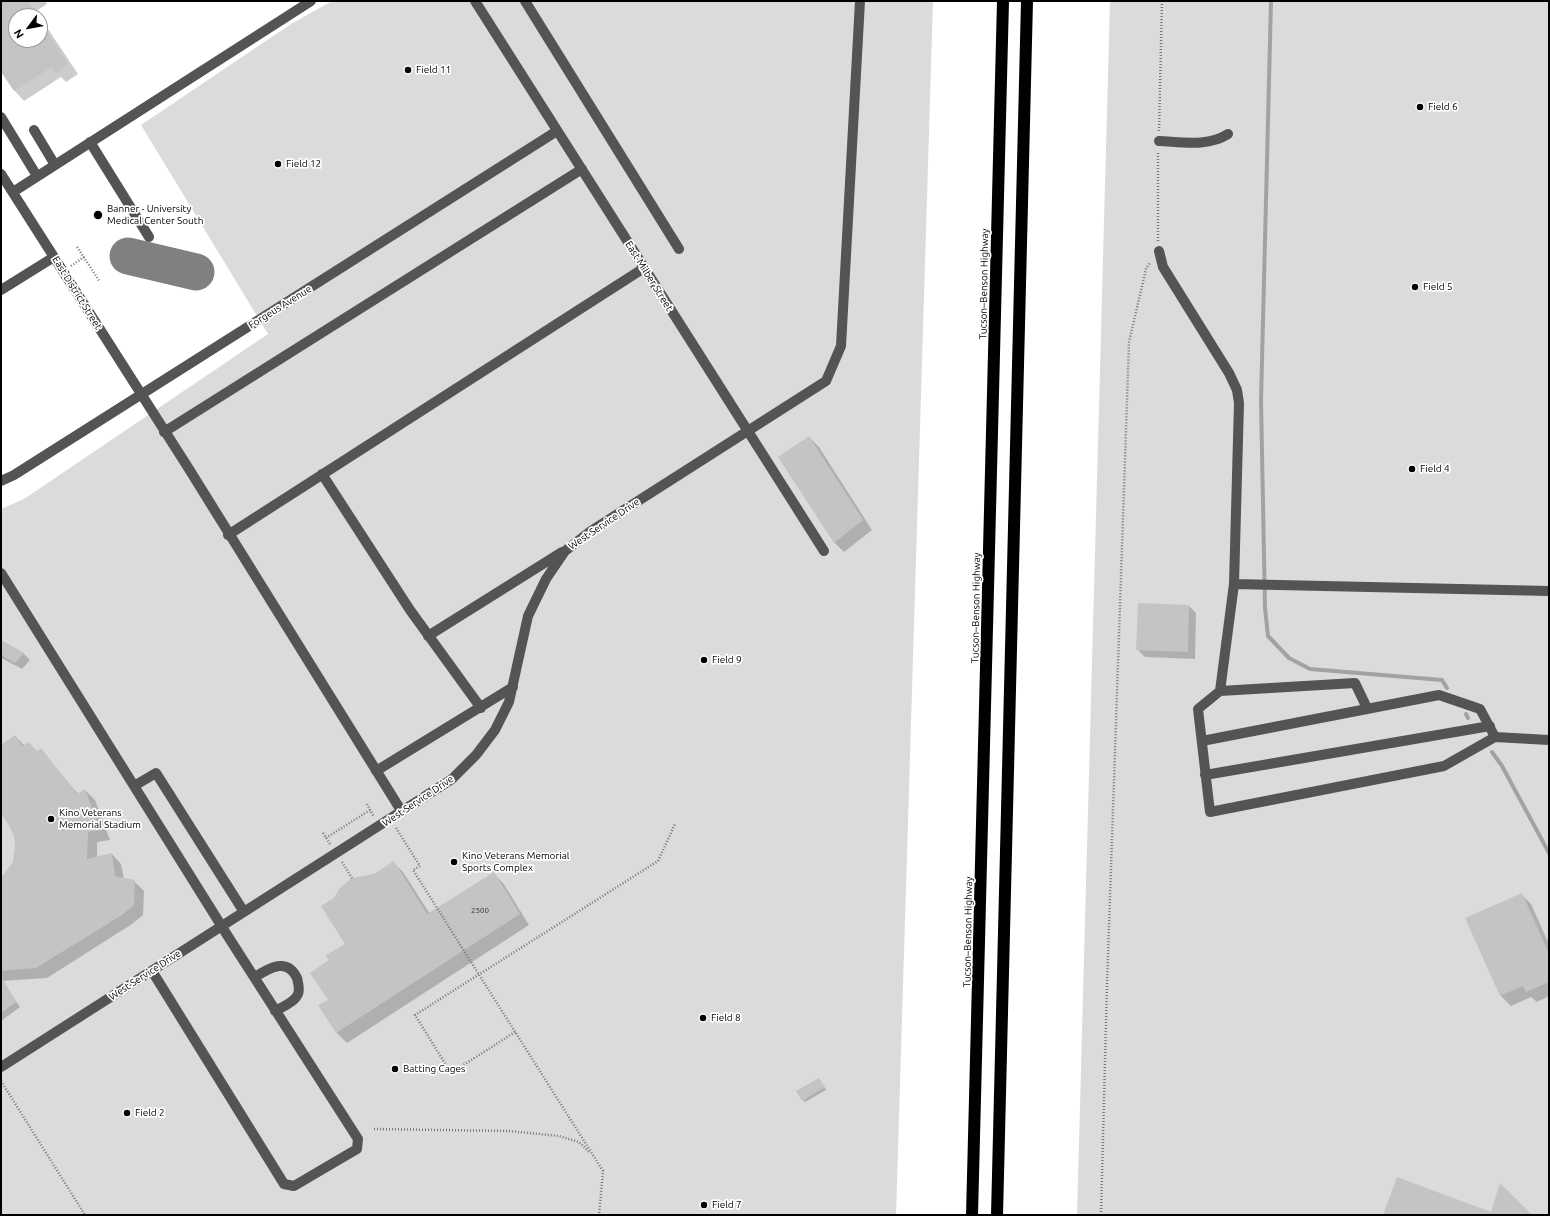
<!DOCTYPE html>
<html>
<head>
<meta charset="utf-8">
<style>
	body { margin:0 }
	#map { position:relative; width:1550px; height:1216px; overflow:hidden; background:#fff; font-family:Ubuntu,sans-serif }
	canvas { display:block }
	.frame { position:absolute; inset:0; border:2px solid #000; pointer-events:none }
	.north { position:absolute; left:8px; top:8px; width:40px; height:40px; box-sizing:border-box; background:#fff; border:1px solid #999; border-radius:50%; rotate:238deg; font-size:11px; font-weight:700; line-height:16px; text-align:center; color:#000 }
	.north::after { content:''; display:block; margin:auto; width:14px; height:18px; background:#000; clip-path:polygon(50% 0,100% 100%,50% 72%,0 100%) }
</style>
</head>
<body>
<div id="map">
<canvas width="1550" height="1216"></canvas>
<div class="frame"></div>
<div class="north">N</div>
</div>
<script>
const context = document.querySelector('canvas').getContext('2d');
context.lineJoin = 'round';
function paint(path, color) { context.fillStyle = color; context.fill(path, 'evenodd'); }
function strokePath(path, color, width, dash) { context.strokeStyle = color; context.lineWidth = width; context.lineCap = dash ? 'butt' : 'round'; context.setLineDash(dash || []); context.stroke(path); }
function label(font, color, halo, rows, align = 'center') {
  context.font = font + ' Ubuntu,sans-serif'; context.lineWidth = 3.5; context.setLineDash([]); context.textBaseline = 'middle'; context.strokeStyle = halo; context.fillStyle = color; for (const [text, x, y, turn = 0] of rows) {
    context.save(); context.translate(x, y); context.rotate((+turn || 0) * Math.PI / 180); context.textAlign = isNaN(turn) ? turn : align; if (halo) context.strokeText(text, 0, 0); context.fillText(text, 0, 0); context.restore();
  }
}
paint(new Path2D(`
	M332 1H933L896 1215H1V509L24 499 268 334 141 125 291 24Z
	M1110 1H1549V1215H1077Z`), '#dbdbdb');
paint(new Path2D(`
	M1 1H45L47 4 36 11 39 16H16V40H40V17L78 74 66 82 61 77 24 101 15 91 1 70Z
	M809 437 819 447 872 530 844 552 834 542Z
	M1189 606 1196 613 1195 659 1145 657 1137 649Z
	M1 642 24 654 30 660 22 669 1 658Z
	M15 736 25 746 29 743 37 752 41 750 78 794 85 790 95 800 110 840 97 842V858L112 854 121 864 124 879 134 881 144 891 143 915 132 924 47 978 1 981V880L14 862 16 847 15 836 10 824 1 812V747Z
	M393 862 403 872 430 914 494 874 503 883 529 925 347 1043 337 1033 319 1006 329 1000 346 944 374 875Z
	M1521 894 1531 904 1549 944V996L1537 1002 1531 997 1511 1006 1501 996 1466 919Z
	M7 988 20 1007 1 1021V992Z
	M821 1082 826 1090 805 1102 803 1100Z`), '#0003');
strokePath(new Path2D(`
	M1271 1 1261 400 1265 608 1268 636 1289 658 1310 669 1442 680 1447 688
	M1466 714 1468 718
	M1492 752 1502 766 1549 853`), '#a2a2a2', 4);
strokePath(new Path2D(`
	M128 256 196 272`), '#808080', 37);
paint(new Path2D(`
	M1 1H27L37 16H16V40H40V21L68 64 56 73 52 67 14 91 1 72Z
	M809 436 863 520 834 543 778 457Z
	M1138 603 1189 605 1188 652 1136 650Z
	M1 640 24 653 15 663 1 655Z
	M15 735 22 746 29 742 36 752 41 748 77 794 85 789 100 830 88 832 87 859 112 853 115 876 135 880 134 905 122 915 36 968 1 971V878L13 862 15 847 14 836 9 825 1 814V745Z
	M394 861 427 914 494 872 520 914 336 1033 318 1005 328 1000 310 973 329 960 325 956 345 944 321 906 334 898 339 889 352 878 374 874Z
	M1522 893 1549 954V982L1526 992 1523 986 1500 996 1465 918Z
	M1 976 16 1002 1 1013Z
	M819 1078 825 1087 802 1101 796 1091Z
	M1397 1177 1491 1212 1500 1183 1532 1215H1383Z`), '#c4c4c4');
strokePath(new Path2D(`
	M1159 131 1162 1
	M1158 241V152
	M77 247 100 282
	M71 266 84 257
	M367 804 374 817
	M396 828 420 866 413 870 603 1171 599 1215
	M323 833 330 844
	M326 838 370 810
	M342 862 352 878
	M515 1032 451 1073 415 1015 658 861 675 824
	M1 1081 85 1215
	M374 1129 509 1131 559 1136 579 1142 590 1153
	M1101 1215 1107 985 1129 342 1146 269 1150 263`), '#767676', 2.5, [1, 2]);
strokePath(new Path2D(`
	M475 1 824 551
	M525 1 679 249
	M1 117 37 176
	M34 130 55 165
	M1159 141C1182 142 1208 147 1228 134
	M90 142 149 237
	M1 174 189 469 402 812
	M13 192 311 1
	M1159 251 1163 267 1229 373 1237 390 1239 403 1234 584 1549 591
	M1 290 54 257
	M164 432 582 169
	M322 474 410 610 481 708
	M1 481 14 475 557 131
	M228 535 644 268
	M1 573 229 938 358 1139 357 1149 294 1186 284 1184 152 971
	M1234 584 1220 691 1198 709 1210 812 1444 766 1495 737 1549 740
	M428 636 562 552
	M1220 691 1355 683 1367 708
	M1202 741 1439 695 1480 709 1495 737
	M376 771 513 687
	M1205 775 1490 726
	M134 786 156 773 244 912
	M255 977C269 968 287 957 297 978 298 982 300 989 298 994 295 1002 282 1007 275 1011
	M1 1067 452 779 476 755 495 730 509 702 528 616 546 579 565 551 591 531 826 381 841 346 860 1`), '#545454', 10);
strokePath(new Path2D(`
	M972 1215 1003 1
	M997 1215 1027 1`), '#000', 12);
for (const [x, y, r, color] of [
	[408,70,4,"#000"],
	[1420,107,4,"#000"],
	[278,164,4,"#000"],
	[98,215,5,"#000"],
	[1415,287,4,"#000"],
	[1412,469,4,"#000"],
	[704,660,4,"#000"],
	[51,819,4,"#000"],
	[454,862,4,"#000"],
	[703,1018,4,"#000"],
	[395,1069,4,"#000"],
	[127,1113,4,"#000"],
	[704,1205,4,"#000"]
]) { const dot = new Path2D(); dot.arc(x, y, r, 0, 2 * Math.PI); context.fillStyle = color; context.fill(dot); strokePath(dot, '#fff', 1.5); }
label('8px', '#313131', null, [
	["2500",480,910]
]);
label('10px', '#000', '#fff', [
	["Field 11",416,70],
	["Field 6",1428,107],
	["Field 12",286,164],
	["Banner - University",107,209],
	["Medical Center South",107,221],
	["Field 5",1423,287],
	["Field 4",1420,469],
	["Field 9",712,660],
	["Kino Veterans",59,813],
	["Memorial Stadium",59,825],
	["Kino Veterans Memorial",462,856],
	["Sports Complex",462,868],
	["Field 8",711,1018],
	["Batting Cages",403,1069],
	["Field 2",135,1113],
	["Field 7",712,1205]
], 'left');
label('10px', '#000', '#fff', [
	["East Milber Street",649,276,58],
	["Tucson–Benson Highway",984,284,-89],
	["East District Street",77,293,58],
	["Forgeus Avenue",280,307,-32],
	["West Service Drive",604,524,-34],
	["Tucson–Benson Highway",976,608,-89],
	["West Service Drive",418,801,-34],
	["Tucson–Benson Highway",968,932,-89],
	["West Service Drive",145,975,-33]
]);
</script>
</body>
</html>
